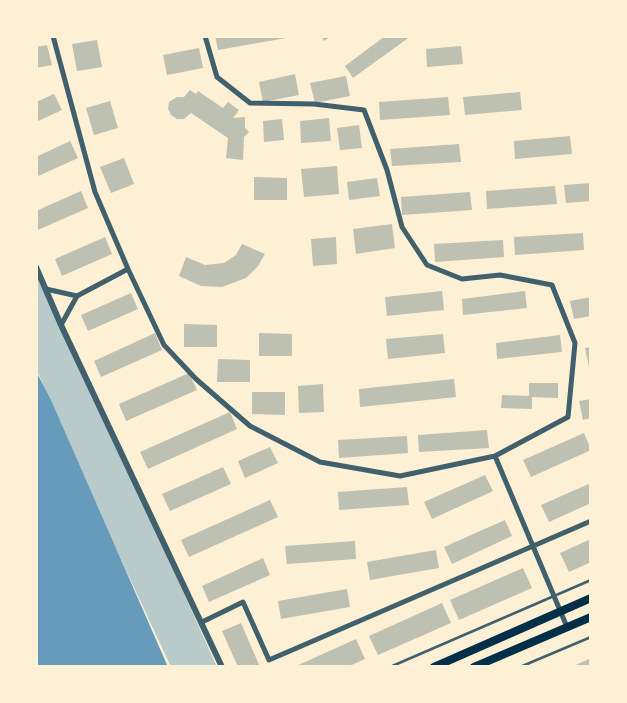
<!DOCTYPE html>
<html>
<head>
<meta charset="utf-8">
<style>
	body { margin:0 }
	#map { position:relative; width:627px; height:703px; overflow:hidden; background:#fdf0d5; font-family:"Source Sans 3",sans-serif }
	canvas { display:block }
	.frame { position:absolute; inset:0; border:38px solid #fdf0d5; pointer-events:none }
</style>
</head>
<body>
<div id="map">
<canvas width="627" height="703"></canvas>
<div class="frame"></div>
</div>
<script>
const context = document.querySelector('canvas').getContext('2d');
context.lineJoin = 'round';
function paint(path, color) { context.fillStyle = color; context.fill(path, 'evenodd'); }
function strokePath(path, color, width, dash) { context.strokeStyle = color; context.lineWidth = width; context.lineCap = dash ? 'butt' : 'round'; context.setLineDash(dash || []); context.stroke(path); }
paint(new Path2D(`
	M36 270 60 319 217 667H171L111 538 36 368Z`), '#b9caca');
paint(new Path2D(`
	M36 371 51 400 168 667H36Z`), '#669bbc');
paint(new Path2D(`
	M215 36H285L286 38 218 50Z
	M321 36H331L324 41Z
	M385 36H411L353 78 345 66Z
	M97 40 102 67 77 71 72 44Z
	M47 45 52 65 36 68V47Z
	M461 46 463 64 427 67 426 49Z
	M199 48 203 68 167 75 163 55Z
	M295 74 299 95 263 102 259 82Z
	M346 76 350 96 315 103 310 83Z
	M190 90 196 94 198 91 223 108 228 102 239 110 233 118 245 117V128L249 132 244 137 243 160 226 158 228 138 191 113 184 119H177L171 115 168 109 169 102 177 97H184Z
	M520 92 522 110 465 115 463 97Z
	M54 94 62 110 36 122V102Z
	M448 97 450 115 380 120 379 102Z
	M110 101 118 128 94 135 86 108Z
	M329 118 331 141 301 143 300 121Z
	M282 119 284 140 264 142 263 121Z
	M359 125 362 148 340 150 337 128Z
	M570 136 572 154 515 159 514 141Z
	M70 141 78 158 36 177V157Z
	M459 144 461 162 392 166 390 149Z
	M124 158 134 184 111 193 100 167Z
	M337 166 339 194 304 197 301 169Z
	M254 177 287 178V200H254Z
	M377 178 380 196 349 200 347 182Z
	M591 183V201L566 203 564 185Z
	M555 186 557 204 487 209 486 191Z
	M81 191 88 208 38 230 36 211Z
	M470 192 472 210 402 215 401 197Z
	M392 224 395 248 356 254 353 229Z
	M583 233 584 250 515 255 514 237Z
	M105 237 112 254 62 276 55 259Z
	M336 237 337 264 313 266 311 239Z
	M503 240 504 257 435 262 434 244Z
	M242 244 265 254 258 266 246 278 222 287 201 286 179 276 186 257 205 265 224 263 236 255Z
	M442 291 444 310 387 316 385 297Z
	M525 291 527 308 463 315 462 299Z
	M131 293 138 309 88 331 81 315Z
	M591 297V316L574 319 570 301Z
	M184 324 217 325V347H184Z
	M155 333 162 350 101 377 94 361Z
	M259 333 292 334V356H259Z
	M443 334 445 353 388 359 386 339Z
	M560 335 562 352 497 359 496 343Z
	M591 347V367H589L585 348Z
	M218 359 250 360V382H217Z
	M189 373 197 390 126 421 119 404Z
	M454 379 456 397 360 407 359 389Z
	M529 383H558V398L532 397V409L501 408 502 395 529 396Z
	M323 384 324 412 299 413 298 386Z
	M252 392H285V415L252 414Z
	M591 399V418L583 420 579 401Z
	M230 412 237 429 148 469 140 452Z
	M487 430 489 448 419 452 418 435Z
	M584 433 591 450 531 477 523 460Z
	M407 436 408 453 339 458 338 440Z
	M270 447 278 463 245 478 238 461Z
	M223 467 231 484 170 511 162 494Z
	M485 475 493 491 432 519 424 502Z
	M591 483V503L549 522 541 505Z
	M407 487 409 505 339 510 338 492Z
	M270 500 278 517 189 557 181 540Z
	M505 520 512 536 452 564 444 547Z
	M591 539V562L569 572 560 553Z
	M355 541 356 559 287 564 285 546Z
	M436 550 439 568 370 580 367 562Z
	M263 558 270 575 209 602 202 586Z
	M523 568 532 588 459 620 450 600Z
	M347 589 350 607 281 619 278 601Z
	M442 603 451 623 378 655 369 636Z
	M241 623 260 667H238L222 631Z
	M356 639 365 659 347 667H294Z
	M591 658V667H571Z`), '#bec0b2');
strokePath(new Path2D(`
	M390 667 591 580
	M520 667 591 637`), '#3f606c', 2.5);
strokePath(new Path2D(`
	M53 36 95 192 128 269 164 345 196 379 250 426 320 462 400 476 495 456 568 417 575 343 552 285 500 275 462 279 427 265 402 227 387 170 364 110 314 104 250 103 217 77 205 36
	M46 289 77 296 61 325
	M77 296 128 269
	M495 456 567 627
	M202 622 243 602 269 660 591 521`), '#3f606c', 5);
strokePath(new Path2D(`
	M36 267 61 325 222 667`), '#3f606c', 6);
strokePath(new Path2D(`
	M434 667 591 598
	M474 667 591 617`), '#003049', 8);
</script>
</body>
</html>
